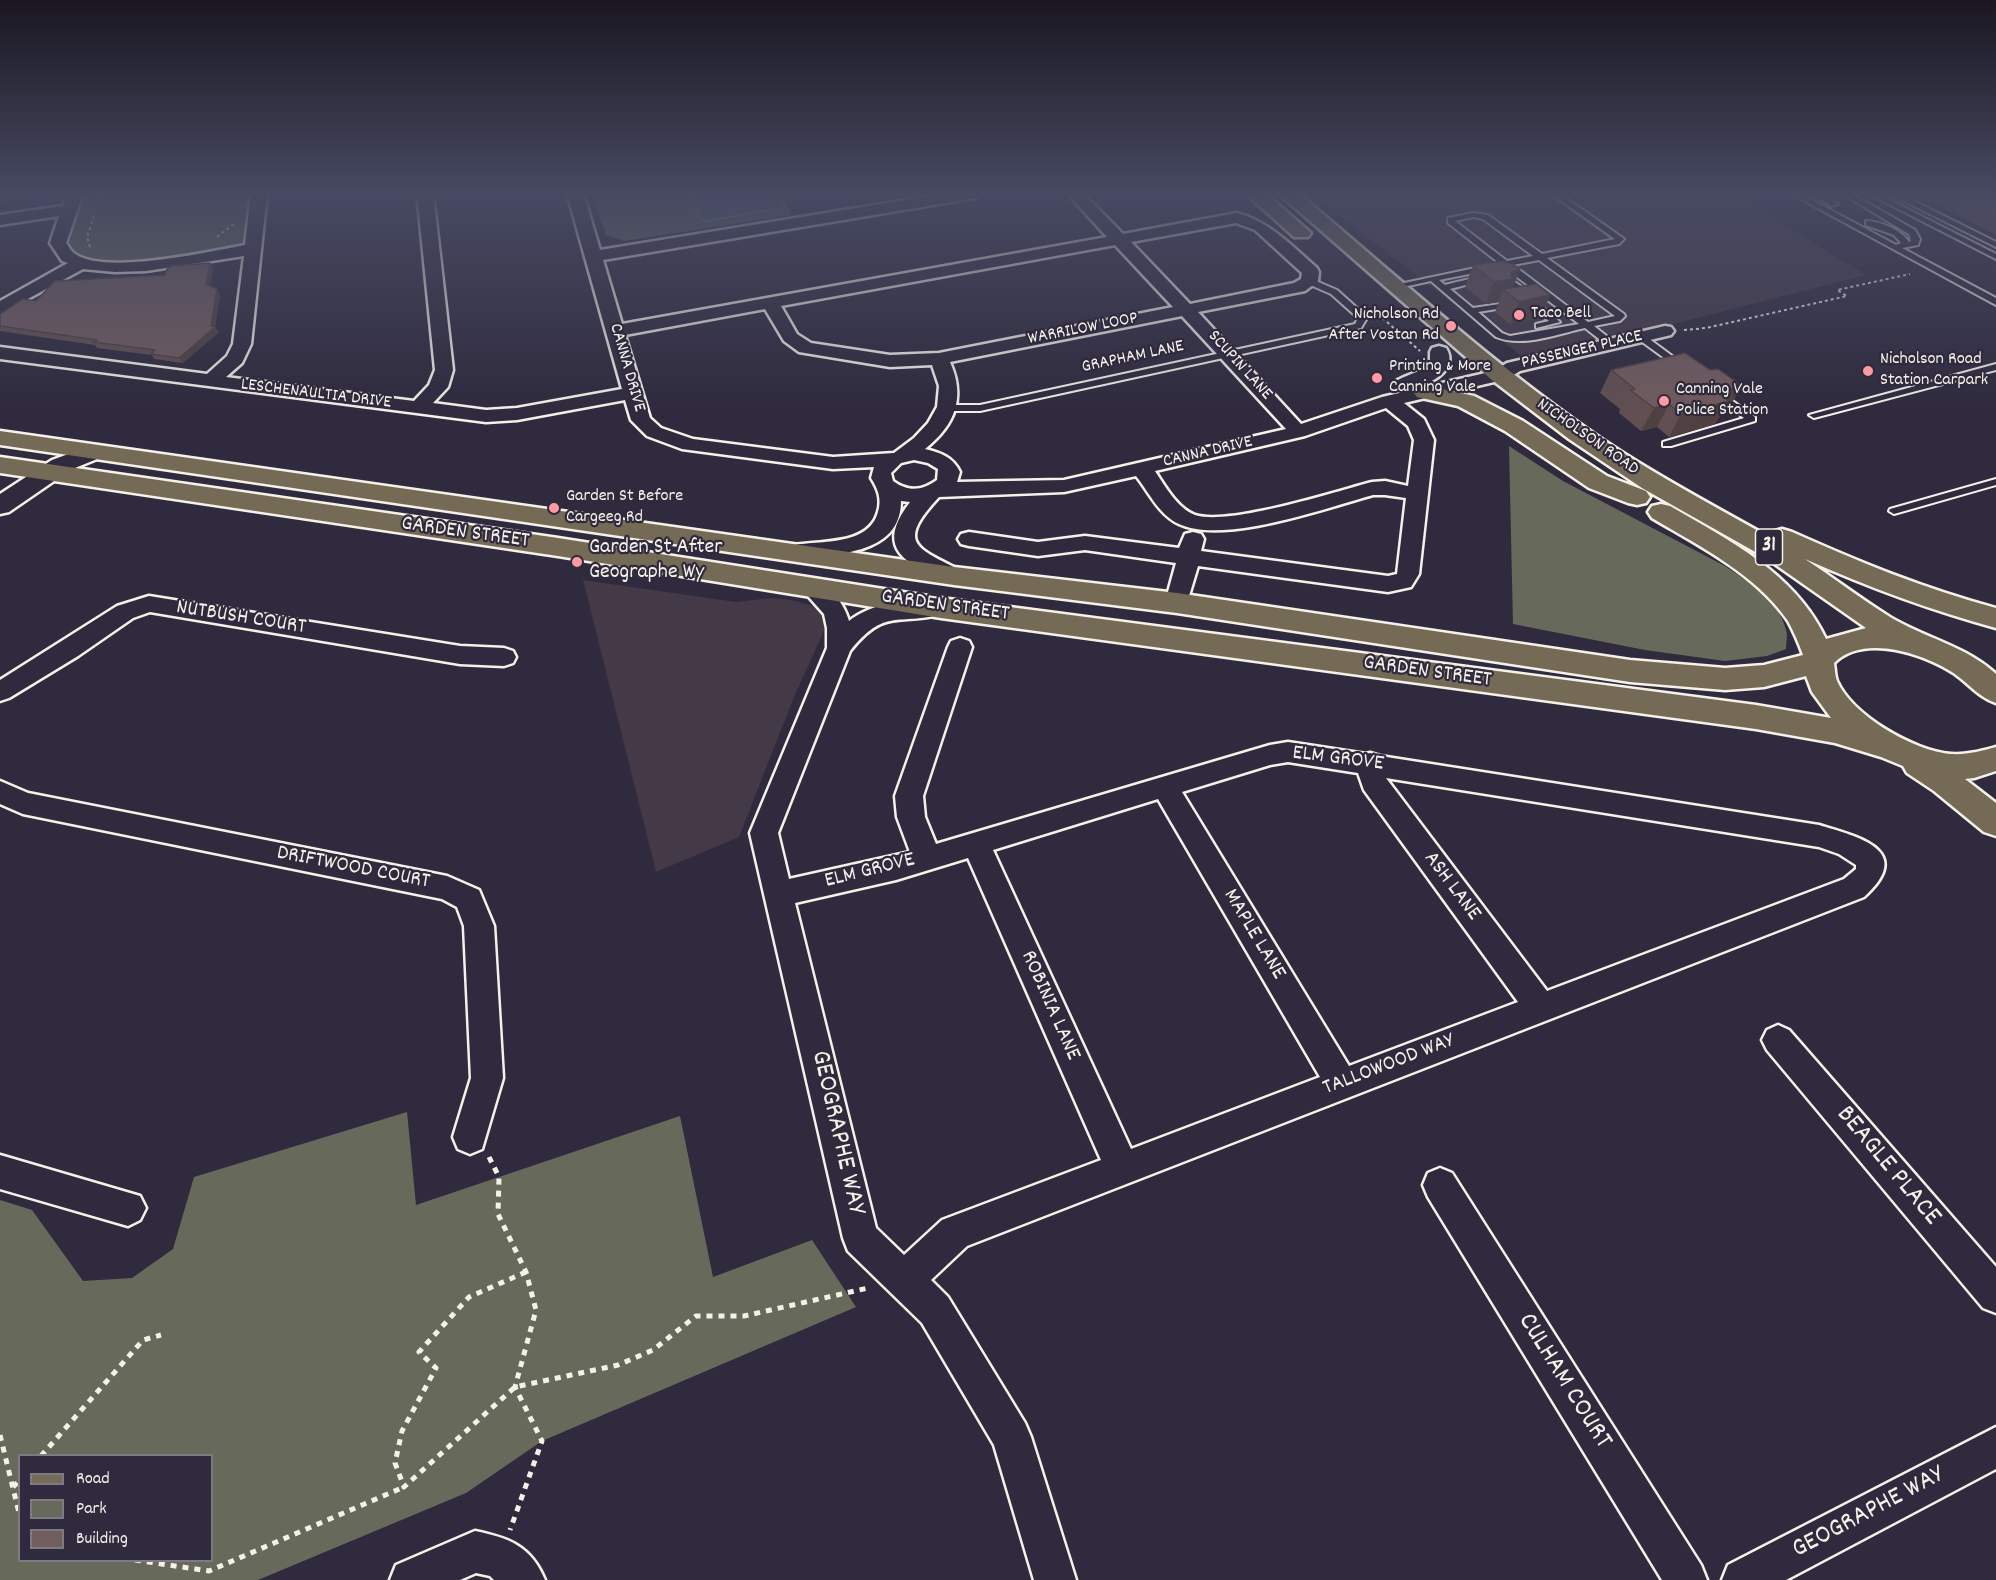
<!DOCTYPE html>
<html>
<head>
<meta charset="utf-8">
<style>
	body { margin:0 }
	#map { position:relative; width:1996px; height:1580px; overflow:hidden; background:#2f2a3d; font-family:Dekko,sans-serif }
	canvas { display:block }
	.legend { position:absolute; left:18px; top:1454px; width:195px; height:108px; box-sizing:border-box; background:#2f2a3d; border:2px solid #7e7a81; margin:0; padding:8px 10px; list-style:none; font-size:18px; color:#f4f1e8 }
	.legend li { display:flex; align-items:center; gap:12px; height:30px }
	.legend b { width:30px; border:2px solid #7e7a81 }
</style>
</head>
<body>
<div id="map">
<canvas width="1996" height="1580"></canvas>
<ul class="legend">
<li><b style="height:8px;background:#756a55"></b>Road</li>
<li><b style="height:16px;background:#676a5b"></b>Park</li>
<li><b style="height:16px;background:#715c5e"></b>Building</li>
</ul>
</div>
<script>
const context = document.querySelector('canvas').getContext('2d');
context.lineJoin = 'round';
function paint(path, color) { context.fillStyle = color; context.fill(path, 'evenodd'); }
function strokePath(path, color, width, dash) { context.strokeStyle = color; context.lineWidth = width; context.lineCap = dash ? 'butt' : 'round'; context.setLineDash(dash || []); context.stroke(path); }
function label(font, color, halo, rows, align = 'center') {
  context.font = font + ' Dekko,sans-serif'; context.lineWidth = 4.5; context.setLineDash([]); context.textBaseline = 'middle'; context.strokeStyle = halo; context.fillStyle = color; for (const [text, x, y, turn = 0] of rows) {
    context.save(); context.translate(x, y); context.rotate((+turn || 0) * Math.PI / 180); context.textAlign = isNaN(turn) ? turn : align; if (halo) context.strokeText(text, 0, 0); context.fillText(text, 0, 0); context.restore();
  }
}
paint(new Path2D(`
	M1310 193H1731L1866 275 1528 361Z
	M583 580 736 602 771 598 792 600 813 606 823 615 825 627 823 633 794 697 739 837 656 872Z`), '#433947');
paint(new Path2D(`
	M82 193H247C252 199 250 230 247 238 244 244 236 246 230 249 199 255 76 283 66 242Z
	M592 193H780L792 215 624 241 606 235Z
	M1509 446 1563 481 1725 566C1748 582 1779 600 1786 630 1788 635 1786 643 1786 649L1767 656 1725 661 1645 650 1513 624Z
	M407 1112 416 1205 680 1116 713 1277 812 1240 856 1307 542 1441 466 1493 258 1580H0V1200L32 1210 83 1281 132 1278 173 1249 194 1177ZM20 1456H212V1560H20Z`), '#676a5b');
const water = new Path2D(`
	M689 193H776L784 205 781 208 707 221 699 218Z`);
paint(water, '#506978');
strokePath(water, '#929fa5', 1.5);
const service = new Path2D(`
	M1550 193H1559L1624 239 1619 244 1547 258 1624 314 1625 316 1620 321 1594 326 1614 342V346H1608L1585 328C1557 334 1523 348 1496 337L1431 281 1394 289 1390 286 1499 263 1448 223V218L1473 213 1488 215 1542 254 1615 239ZM1473 217 1483 219 1533 256 1507 261 1455 221ZM1539 260 1615 316 1588 322 1513 265ZM1504 267 1579 324 1510 336 1502 333 1478 312 1528 304 1549 321 1536 324V328L1560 322 1533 299 1473 308 1450 289C1472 284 1500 272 1518 292L1511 295V299L1526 295 1527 293C1506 266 1474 278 1445 285L1439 280Z
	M1790 193H1799L1896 245 1901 243 1894 235 1866 225V221C1880 221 1901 230 1909 242L1911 241 1909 234 1841 193H1850L1915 230 1920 239 1918 245 1902 248 1996 298V305Z
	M1811 193H1820L1838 204 1831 206Z
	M1867 193H1876L1996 254V259Z
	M1888 193H1898L1996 242V247Z
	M1309 278 1337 290 1366 316 1367 318 1361 328 980 411H946L941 408 946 405H980L1355 324 1358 318 1331 294 1306 283V279Z
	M1638 335H1644L1683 364 1676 368H1670L1668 366 1671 363 1638 339Z
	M1996 364V370L1814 418 1809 415Z
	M1716 389 1755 417V421L1671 446H1663V442L1744 418 1713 394 1711 392Z
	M1996 479V485L1894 514 1889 511 1890 509Z`);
const minor = new Path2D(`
	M67 193H83L66 243C69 246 71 252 75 254 105 275 208 252 245 245L251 193H267L251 344 242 363 226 377 414 401 429 385 435 370 417 193H433L453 370 448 387 433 403 486 410 517 408 622 389 567 193H583L600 250 948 193H983L975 198 603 260 622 324 1107 237 1067 193H1083L1123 234 1237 213C1270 222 1292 246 1317 268L1319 272 1318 281 1305 291 1198 312 1301 424 1382 397 1494 371 1507 363 1665 326 1671 327 1674 331 1671 335 1520 371 1507 379 1404 403 1424 419 1434 440 1419 574 1411 587 1388 592 1198 566 1185 609 1177 611 1169 609 1165 603 1176 563 1085 550 1038 556 969 546 961 544 958 539 961 534 969 532 1038 542 1085 536 1179 548 1185 534 1193 532 1201 534 1204 539 1201 551 1388 576 1397 574 1406 498 1385 495H1373C1326 508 1223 545 1179 524 1159 515 1149 492 1136 476L1064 492 939 497C895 544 917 548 962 571L965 576 962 581C950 585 942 579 931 574 891 557 883 537 910 502L901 501C901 557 831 554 791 559L783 557 780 552 783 547C812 539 868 549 878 512 882 499 878 489 871 478L874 467 833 469 682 449 647 436 631 420 625 400 517 420 486 422 0 359V347L207 374 227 356 233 344 244 256 146 271 115 272 83 269 0 314V301L68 263 62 261 50 243 59 216 0 225V215L63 206ZM1236 223 1255 230 1302 273 1301 279 1294 283 1190 304 1131 242ZM1115 245 1173 307 939 353 890 355 811 343 797 334 781 306ZM765 309 784 341 799 352 890 367 932 365 939 386 937 407 928 423 914 438 894 453 833 457 693 439 661 428 650 418 625 335ZM1182 316 1286 429 1064 480 957 482 960 472C953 457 941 453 925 449 955 425 966 398 950 362ZM1386 408 1408 426 1414 440 1408 486 1385 481 1372 482C1334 492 1229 526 1195 515 1177 508 1165 486 1155 471L1305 436ZM914 460 928 463 938 469 937 480C922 491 908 492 893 481L891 473 901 463Z
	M1439 346 1446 348C1463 374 1413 394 1394 389L1391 385C1398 377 1419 373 1430 365V352L1432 348Z
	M813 580C831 585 844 604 849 621 871 603 916 595 942 602L946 608 942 614C898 626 885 607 850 651L778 833 789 879 910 852 897 817 895 796 948 647 951 641 960 638 969 641 972 647 923 796 925 817 936 844 1270 745 1288 742 1366 754 1370 753 1380 756 1819 825C1858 837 1916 850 1864 897L967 1246 931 1280 948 1297 1025 1423 1031 1437 1076 1580H1034L994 1445 922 1323 848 1251 843 1238 750 833 827 648V628L824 614 801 588 805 583ZM1288 762 1358 773 1364 790 1518 1002 1349 1066 1182 792 1270 765ZM1386 778 1819 847 1839 854 1856 865V869L1844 879 1547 991ZM1158 799 1320 1077 1131 1149 993 850ZM968 858 1101 1160 942 1220 904 1255 876 1228 795 903 896 880Z
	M149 596 460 646 504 648 513 651 516 657 513 663 504 666 460 664 150 612 133 618 78 656 9 698 0 701V680L117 606Z
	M0 781 28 793 447 876 479 890 494 926 503 1078 482 1149 470 1154 458 1149 453 1137 471 1078 464 926 457 907 442 899 23 814 0 804Z
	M1778 1025 1789 1030 1996 1267V1313L1983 1308 1767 1050 1762 1040 1767 1030Z
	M0 1155 140 1196 146 1208 140 1220 128 1226 0 1189Z
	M1440 1168 1452 1173 1701 1565 1707 1580H1662L1428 1197 1423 1185 1428 1173Z
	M1996 1427V1469L1786 1580H1722L1728 1565Z
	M475 1531C509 1538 531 1546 545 1580H494L490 1576 476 1573 460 1580H390L396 1565Z`);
const tertiary = new Path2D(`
	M93 445 102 447 105 452 102 457 70 470 9 512 0 514V494L52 460Z`);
const primary = new Path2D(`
	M1245 193H1265L1311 233 1308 237H1294Z
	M1278 193H1298C1393 273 1485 357 1586 428 1644 469 1707 502 1769 537L1772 532 1782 529 1792 532C1859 562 1925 589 1996 608V628C1930 610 1868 587 1805 559 1834 578 1861 599 1890 617 1925 638 1966 646 1996 674V703C1980 698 1969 684 1955 674 1925 654 1864 633 1834 663 1835 669 1835 676 1837 681 1853 716 1914 751 1951 754 1967 755 1981 751 1996 747V771L1974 778 1965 779 1996 803V836L1984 832 1934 791 1907 773 1903 766 1881 757 1835 743 1756 729 941 618 558 556 0 473V457L558 538 941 598 1756 705 1831 718 1812 692 1806 676 1764 687 1725 690 1630 682 1177 613 954 585 0 445V431L954 567 1177 593 1630 660 1725 668 1764 665 1803 655C1799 644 1794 632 1788 621 1756 574 1699 546 1652 518L1648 512 1652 506 1661 504 1670 506C1730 541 1795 573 1826 639L1866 628 1766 558 1642 488 1569 439 1492 380Z
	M1425 385 1474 396 1523 421 1607 476 1646 491 1650 497 1646 503 1637 505 1628 503 1589 488 1505 431 1458 406 1417 397 1413 392 1417 387Z`);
strokePath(service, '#f4f1e8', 4);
strokePath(minor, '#f4f1e8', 5);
strokePath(tertiary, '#f4f1e8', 5);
strokePath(primary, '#f4f1e8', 5);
strokePath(new Path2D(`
	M99 197 101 193
	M217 237 235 223
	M90 247 87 237 95 213
	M1378 314 1420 351
	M1684 330 1706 328 1847 296 1837 290 1910 274`), '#f4f1e8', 2, [3, 3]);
strokePath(new Path2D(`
	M489 1157 499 1177 498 1214 526 1272 536 1310 515 1387 542 1441 510 1530
	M526 1272 469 1297 419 1352 436 1368 402 1431 395 1463 404 1487 515 1387 618 1365 653 1350 696 1316H744L868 1288
	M0 1435 20 1517
	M41 1456 143 1340 161 1335
	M13 1487 20 1480
	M135 1560 209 1571 404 1487`), '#f4f1e8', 5, [6, 6]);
paint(service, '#2f2a3d');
paint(minor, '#2f2a3d');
paint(tertiary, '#2f2a3d');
paint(primary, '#756a55');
paint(new Path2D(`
	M1937 193H1996V234L1931 202Z
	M210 263 213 269 210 286 220 295 215 327 219 332 183 363 154 359 152 355 97 348 95 345 0 331V314L36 301 165 275Z
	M1473 265 1513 288 1550 295 1541 317 1510 324 1495 312 1499 302 1486 304 1465 287Z
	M1611 370H1710L1742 386 1728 409 1724 410 1715 424 1669 437 1657 427 1641 431 1619 413 1620 409 1600 393Z`), '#614f51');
paint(new Path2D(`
	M30 193H48L46 196 0 203V197Z
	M210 263 213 269 209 290 206 284Z
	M1520 269 1512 291 1503 289 1499 302 1486 304 1494 282Z
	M217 289 220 295 215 327 219 332 183 363 179 358 211 326Z
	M1550 295 1541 317 1510 324 1519 302Z
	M1742 386 1728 409 1724 410 1715 424 1669 437 1681 414 1717 392Z
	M1669 404 1657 427 1641 431 1654 408Z`), '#4f4042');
const building = new Path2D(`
	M0 193H30L0 197Z
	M1942 193H1996V220Z
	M1502 261 1512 264 1520 269 1511 273 1512 279 1494 282 1473 265Z
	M210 263 206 284 217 289 211 326 215 327 179 358 151 354 155 350 93 342 97 340 0 326V314L23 299 36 301 55 281 165 275 167 269 172 266Z
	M1536 284 1550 295 1519 302 1503 289Z
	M1685 353 1710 370 1718 369 1742 386 1717 392 1729 401 1681 414 1669 404 1654 408 1630 390 1635 389 1611 370Z`);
paint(building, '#715c5e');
strokePath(building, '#4f4042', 1.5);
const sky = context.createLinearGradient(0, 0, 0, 414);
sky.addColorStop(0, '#1a1722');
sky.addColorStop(0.47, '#474a62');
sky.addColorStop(1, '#474a6200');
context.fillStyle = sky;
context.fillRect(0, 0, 1996, 414);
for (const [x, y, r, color] of [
	[1519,315,6,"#ff9aa2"],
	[1451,326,6,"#ff9aa2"],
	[1868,371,6,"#ff9aa2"],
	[1377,378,6,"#ff9aa2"],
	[1664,401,6,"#ff9aa2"],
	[554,508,6,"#ff9aa2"],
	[577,562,6,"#ff9aa2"]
]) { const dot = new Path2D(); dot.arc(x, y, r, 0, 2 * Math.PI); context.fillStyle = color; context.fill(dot); strokePath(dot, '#2f2a3d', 2); }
label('18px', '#f4f1e8', '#2f2a3d', [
	["Taco Bell",1531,315],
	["Nicholson Rd",1439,316,"right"],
	["After Vostan Rd",1439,337,"right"],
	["Nicholson Road",1880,361],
	["Station Carpark",1880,382],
	["Printing & More",1389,368],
	["Canning Vale",1389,389],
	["Canning Vale",1676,391],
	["Police Station",1676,412],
	["Garden St Before",566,498],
	["Cargeeg Rd",566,519]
], 'left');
label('18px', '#f4f1e8', '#2f2a3d', [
	["WARRILOW LOOP",1083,330,-11],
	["PASSENGER PLACE",1582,351,-13],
	["GRAPHAM LANE",1133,358,-12],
	["SCUPIN LANE",1239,366,48],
	["CANNA DRIVE",626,368,74],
	["LESCHENAULTIA DRIVE",316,395,7],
	["NICHOLSON ROAD",1587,438,35],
	["CANNA DRIVE",1208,453,-13]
]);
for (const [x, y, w] of [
	[1769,547,27]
]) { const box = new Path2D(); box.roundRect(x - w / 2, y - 18, w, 36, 4.5); context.fillStyle = '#2f2a3d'; context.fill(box); strokePath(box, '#f4f1e8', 1.5); }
label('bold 21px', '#f4f1e8', null, [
	["31",1769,547]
]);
label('22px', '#f4f1e8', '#2f2a3d', [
	["GARDEN STREET",465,534,8],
	["GARDEN STREET",945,607,8],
	["NUTBUSH COURT",241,619,9],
	["GARDEN STREET",1427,673,8],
	["ELM GROVE",1338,760,7],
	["DRIFTWOOD COURT",353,869,11],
	["ELM GROVE",870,872,-14],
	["ASH LANE",1451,887,53],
	["MAPLE LANE",1253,935,59],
	["ROBINIA LANE",1049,1006,66],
	["TALLOWOOD WAY",1389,1066,-21]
]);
label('22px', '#f4f1e8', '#2f2a3d', [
	["Garden St After",589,549],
	["Geographe Wy",589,574]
], 'left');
label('27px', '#f4f1e8', '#2f2a3d', [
	["GEOGRAPHE WAY",836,1133,77],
	["BEAGLE PLACE",1887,1167,50],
	["CULHAM COURT",1563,1382,58],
	["GEOGRAPHE WAY",1869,1514,-28]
]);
</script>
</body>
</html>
